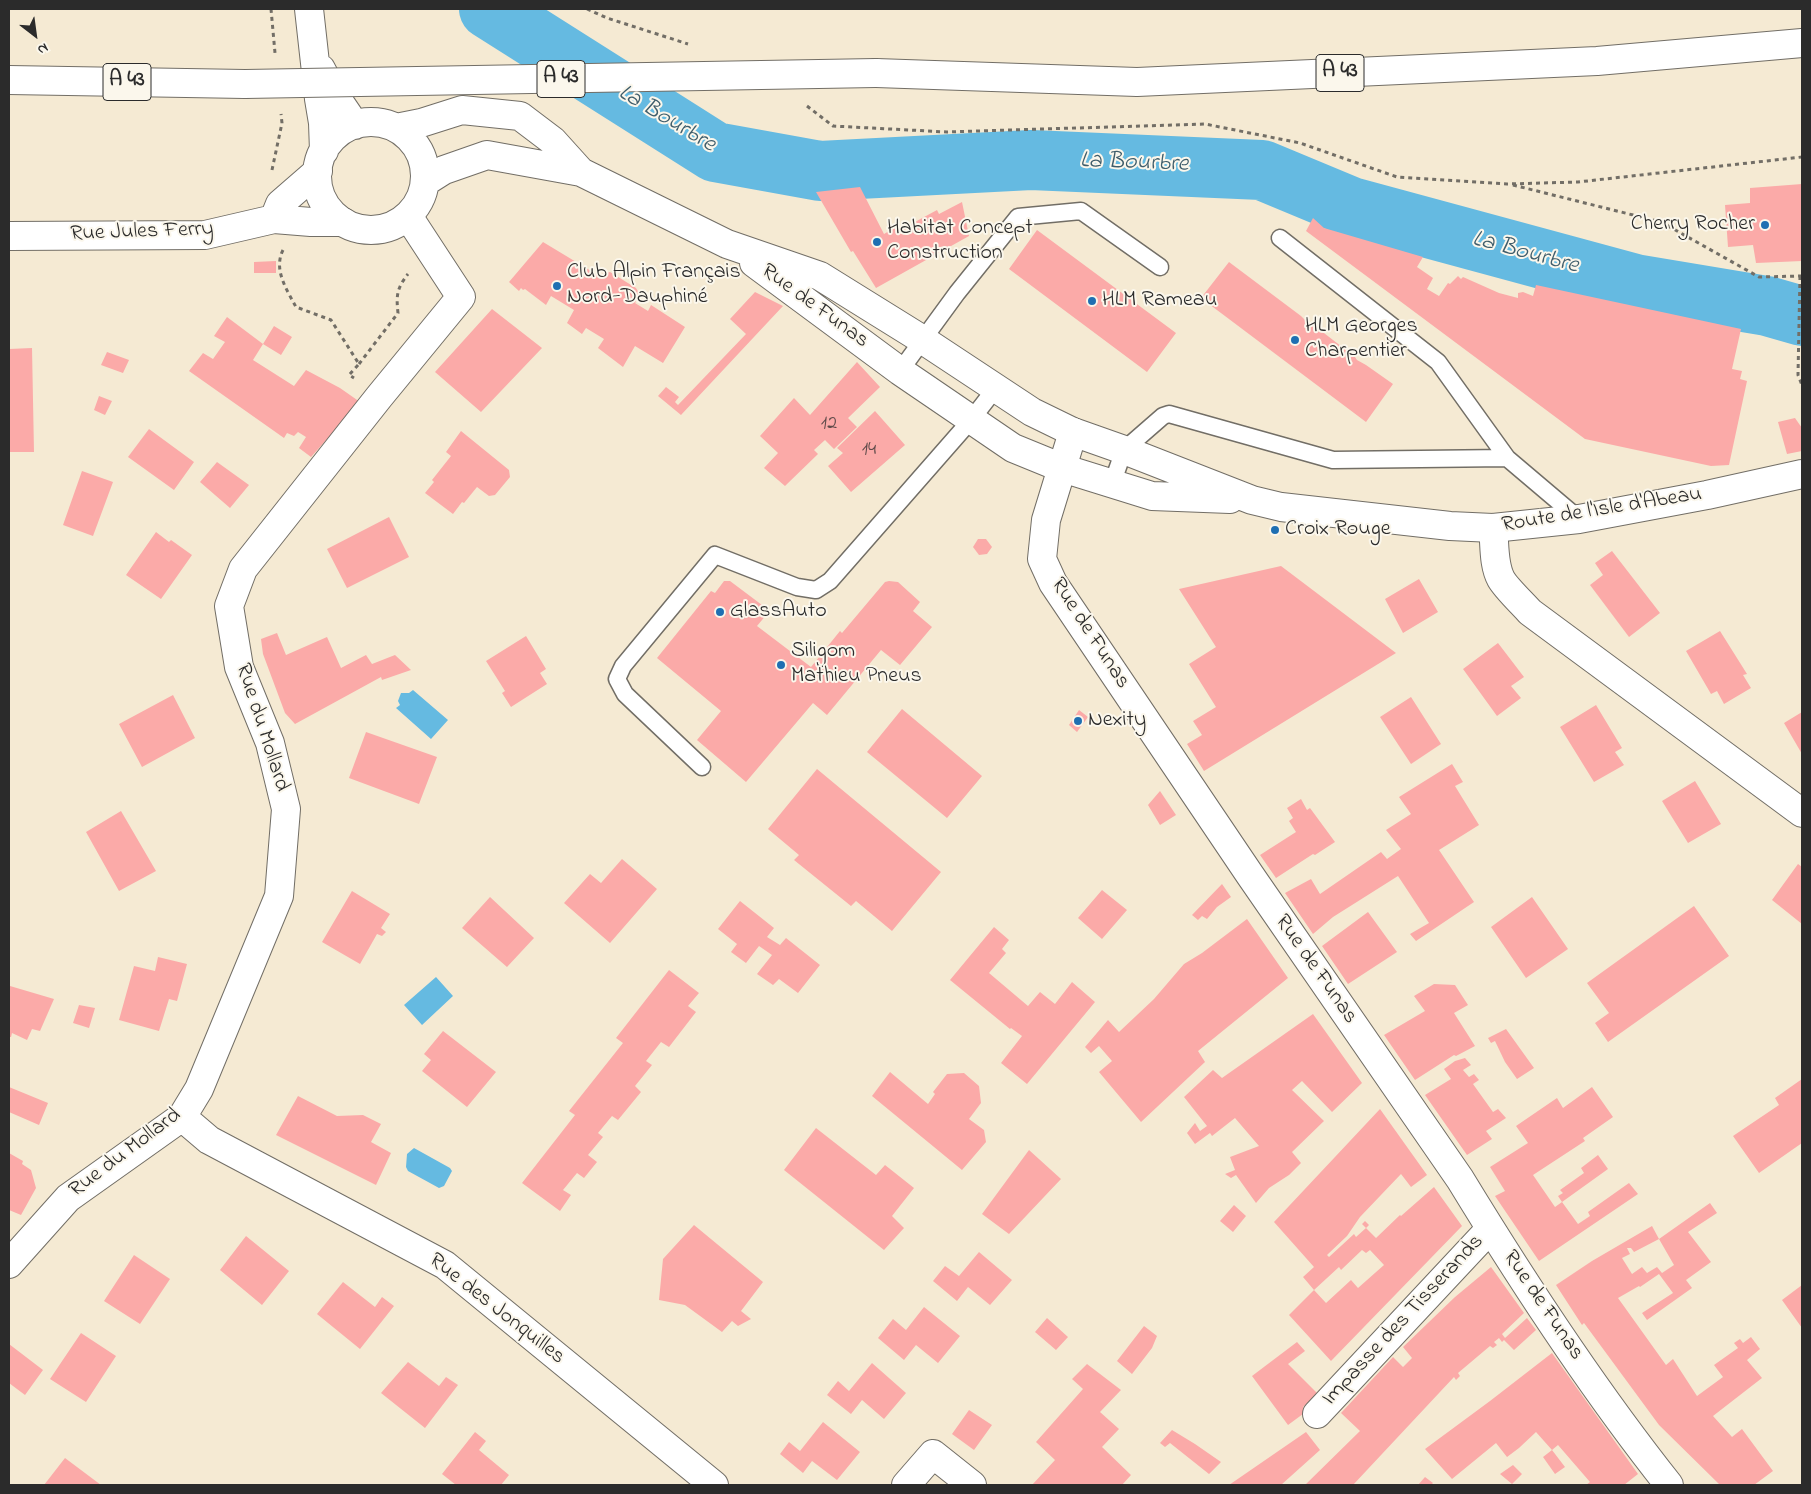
<!DOCTYPE html>
<html>
<head>
<meta charset="utf-8">
<style>
	body { margin:0 }
	#map { position:relative; width:1811px; height:1494px; overflow:hidden; background:#f5ead3; font-family:"Indie Flower",sans-serif }
	canvas { display:block }
	.frame { position:absolute; inset:0; border:10px solid #2b2b2b; pointer-events:none }
	.north { position:absolute; left:10px; top:10px; width:50px; height:50px; -webkit-text-stroke:4px #fbf7ec; paint-order:stroke; rotate:150deg; font-size:14px; font-weight:700; line-height:20px; text-align:center; color:#2b2b2b }
	.north::after { content:''; display:block; margin:auto; width:18px; height:22px; background:#2b2b2b; clip-path:polygon(50% 0,100% 100%,50% 72%,0 100%) }
</style>
</head>
<body>
<div id="map">
<canvas width="1811" height="1494"></canvas>
<div class="frame"></div>
<div class="north">N</div>
</div>
<script>
const context = document.querySelector('canvas').getContext('2d');
context.lineJoin = 'round';
function paint(path, color) { context.fillStyle = color; context.fill(path, 'evenodd'); }
function strokePath(path, color, width, dash) { context.strokeStyle = color; context.lineWidth = width; context.lineCap = dash ? 'butt' : 'round'; context.setLineDash(dash || []); context.stroke(path); }
function label(font, color, halo, rows, align = 'center') {
  context.font = font + ' "Indie Flower",sans-serif'; context.lineWidth = 4; context.setLineDash([]); context.textBaseline = 'middle'; context.strokeStyle = halo; context.fillStyle = color; for (const [text, x, y, turn = 0] of rows) {
    context.save(); context.translate(x, y); context.rotate((+turn || 0) * Math.PI / 180); context.textAlign = isNaN(turn) ? turn : align; if (halo) context.strokeText(text, 0, 0); context.fillText(text, 0, 0); context.restore();
  }
}
paint(new Path2D(`
	M413 690 448 720 431 739 396 708 400 705 398 701 401 693H409Z
	M436 977 453 996 422 1025 404 1005Z
	M414 1148 450 1168 452 1171 444 1186 439 1188 408 1171 406 1167 407 1154Z`), '#65bae1');
strokePath(new Path2D(`
	M489 9 715 152 820 171 1031 160 1262 170 1351 207 1635 284 1767 306 1802 316`), '#65bae1', 60);
paint(new Path2D(`
	M1802 184V261L1756 263 1753 245 1728 247 1725 205 1750 203V188Z
	M860 187 884 234 899 225 902 229 937 210 939 214 962 202 969 236 876 288 853 251 851 252 816 192Z
	M1313 218 1324 228 1423 257 1417 267 1433 278 1427 289 1439 296 1448 283 1450 284 1458 276 1461 279 1463 277 1499 293 1518 298V293L1523 292 1533 296 1536 285 1741 329 1732 369 1742 371 1740 379 1747 381 1729 465 1711 466 1585 439 1306 231Z
	M1037 230 1176 333 1147 372 1009 269Z
	M543 242 601 277 602 274 610 272 636 288 640 295 635 303 648 311 651 305 685 327 663 363 635 346 623 367 598 348 604 339 586 328 582 334 567 323 574 310 551 296 546 305 525 289 523 290 521 288 519 291 509 282Z
	M276 261V273H254V262Z
	M1229 262 1301 316 1309 324 1311 323 1355 357 1357 360 1366 365 1393 384 1366 422 1201 298Z
	M755 292 783 306 681 415 658 396 666 387 679 397 675 402 678 405 746 334 730 319Z
	M492 309 542 348 481 412 435 372Z
	M227 317 263 344 253 360 294 386 306 370 340 388 360 402 311 457 299 448 306 437 298 432 294 436 287 433 284 438 189 371 203 353 213 359 225 342 214 336Z
	M274 326 292 337 281 355 263 344Z
	M32 348 34 452H9V349Z
	M107 352 129 360 123 373 101 365Z
	M857 362 880 387 848 418 857 427 834 449 825 440 814 450 818 454 785 486 764 468 778 453 760 436 794 398 810 415Z
	M99 396 112 401 105 415 94 410Z
	M875 411 905 445 851 492 828 466 843 453 837 448Z
	M1795 418 1802 428V451L1787 454 1778 422Z
	M149 429 194 462 174 490 128 457Z
	M461 431 509 470 510 477 495 495 489 496 477 487 464 503 462 502 453 514 425 493 434 482 432 480 451 456 446 452Z
	M217 462 249 485 230 508 200 482Z
	M82 471 113 482 93 536 63 525Z
	M389 517 409 557 347 588 327 549Z
	M156 532 169 542 171 540 192 555 161 599 126 575Z
	M978 539H986L992 547 987 554 979 555 973 547Z
	M1612 551 1660 613 1629 637 1590 585 1603 575 1595 563Z
	M1281 566 1396 653 1204 771 1187 744 1202 735 1193 721 1216 707 1189 664 1216 647 1179 589Z
	M1419 579 1438 612 1403 633 1385 599Z
	M724 581H730L766 608 767 614 757 626 811 667 840 631 842 633 885 582 889 581 898 582 920 602 913 611 932 627 900 665 881 650 827 715 813 703 746 782 697 740 721 711 657 658 711 591 715 593Z
	M1720 631 1747 674 1743 675 1751 688 1724 704 1717 691 1711 694 1686 651Z
	M277 633 286 655 327 637 341 668 366 655 372 664 395 655 411 670 382 680 381 677 295 724 285 713 263 654 261 639Z
	M526 636 546 669 540 673 547 684 511 707 502 693 505 691 486 661Z
	M1498 643 1524 677 1511 686 1521 698 1497 716 1463 669Z
	M173 695 195 738 142 767 119 724Z
	M1411 697 1441 744 1411 764 1380 717Z
	M1596 705 1622 748 1615 752 1624 765 1594 782 1560 727Z
	M902 709 982 776 947 818 867 752Z
	M1079 710 1088 717 1077 732 1069 725Z
	M1802 712V754L1784 723Z
	M366 732 437 757 419 804 349 778Z
	M1452 764 1463 782 1455 786 1479 825 1439 850 1474 902 1416 941 1410 934 1429 923 1398 876 1333 917 1313 934 1285 893 1311 879 1320 894 1381 852 1387 859 1401 849 1386 830 1411 814 1399 797Z
	M817 769 941 872 892 931 856 901 851 906 794 860 799 855 768 829Z
	M1695 781 1721 824 1688 843 1662 801Z
	M1160 791 1176 815 1160 825 1148 805Z
	M1301 799 1307 810 1310 808 1335 842 1315 855 1313 854 1276 878 1260 855 1296 832 1289 821 1293 818 1287 808Z
	M121 811 156 871 119 891 86 832Z
	M622 859 657 889 610 943 564 903 590 874 601 883Z
	M1798 864 1802 867V924L1772 900Z
	M1222 884 1231 897 1217 907 1207 919 1202 916 1198 920 1192 915Z
	M1102 890 1127 910 1102 939 1078 918Z
	M352 891 390 914 381 928 386 932 382 936 377 934 360 964 322 942Z
	M490 897 534 938 507 967 462 928Z
	M1532 897 1568 949 1526 978 1491 927Z
	M740 901 774 928 767 937 780 945 786 938 820 965 798 993 779 979 773 985 757 974 772 955 759 946 746 963 731 952 737 944 718 929Z
	M1694 906 1729 956 1608 1042 1595 1023 1609 1013 1587 983Z
	M1368 912 1397 952 1348 984 1322 946Z
	M1247 919 1288 978 1198 1051 1205 1062 1141 1122 1099 1072 1112 1061 1099 1046 1091 1053 1085 1047 1108 1020 1119 1032 1154 999 1184 964 1202 953Z
	M994 927 1009 940 1002 949 1006 953 989 973 1028 1006 1040 992 1055 1004 1072 982 1095 1002 1027 1084 1001 1063 1022 1036 1011 1028 1010 1029 950 980Z
	M158 957 187 964 177 1001 169 999 159 1031 119 1020 134 966 155 971Z
	M669 970 699 993 688 1006 696 1012 669 1047 661 1042 646 1061 652 1065 635 1086 641 1092 618 1120 612 1116 598 1133 603 1137 588 1155 597 1162 584 1178 577 1173 563 1190 571 1195 560 1211 522 1183 575 1115 569 1111 623 1043 616 1038Z
	M1434 984 1455 985 1468 1005 1454 1013 1475 1046 1456 1056 1454 1055 1415 1080 1384 1035 1425 1011 1414 996Z
	M10 986 54 999 40 1031 32 1029 27 1040 12 1033 11 1037H9Z
	M79 1005 95 1008 89 1028 73 1023Z
	M1313 1014 1362 1083 1332 1112 1302 1081 1292 1090 1324 1121 1292 1152 1301 1163 1289 1175 1269 1188 1256 1203 1236 1175 1231 1178 1225 1174 1235 1170 1230 1157 1259 1146 1235 1118 1212 1136 1210 1133 1195 1144 1187 1133 1195 1123 1200 1131 1207 1126 1184 1097 1213 1070 1222 1078Z
	M1506 1029 1534 1068 1517 1079 1505 1062 1495 1041 1491 1043 1488 1038Z
	M443 1031 496 1072 467 1107 422 1071 431 1060 424 1054Z
	M1465 1058 1471 1065 1463 1070 1469 1077 1474 1074 1479 1080 1473 1084 1493 1112 1498 1109 1506 1118 1486 1131 1492 1139 1467 1155 1425 1095 1451 1079 1444 1069 1455 1061Z
	M890 1072 928 1104 935 1094 933 1092 947 1074 964 1073 979 1086 981 1103 969 1119 984 1130 986 1142 962 1170 872 1096Z
	M1802 1079V1143L1759 1173 1733 1136 1779 1105 1775 1098Z
	M9 1087 48 1103 39 1125 9 1112Z
	M1592 1087 1613 1117 1583 1138 1585 1141 1533 1175 1555 1207 1562 1202 1578 1224 1590 1216 1588 1212 1629 1183 1638 1194 1539 1261 1495 1196 1505 1191 1490 1167 1528 1143 1516 1126 1557 1098 1563 1108Z
	M298 1096 337 1116 363 1115 381 1124 371 1142 391 1153 376 1185 276 1135Z
	M1380 1109 1427 1175 1411 1187 1401 1174 1360 1217 1347 1236 1327 1255 1329 1257 1354 1234 1356 1237 1366 1228 1362 1224 1365 1221 1369 1225 1366 1228 1376 1238 1400 1215 1401 1216 1434 1187 1462 1226 1331 1361 1289 1315 1314 1290 1326 1303 1351 1280 1358 1288 1384 1265 1370 1250 1366 1253 1362 1250 1341 1270 1339 1267 1314 1290 1303 1277 1314 1267 1274 1222Z
	M816 1128 876 1175 885 1165 914 1188 892 1216 904 1228 884 1250 784 1170Z
	M1029 1150 1061 1179 1009 1234 982 1214Z
	M9 1153 23 1161 22 1164 31 1170 36 1188 21 1215 9 1210Z
	M1598 1155 1608 1169 1562 1202 1558 1196 1563 1193 1560 1190 1584 1173 1581 1168Z
	M1710 1203 1717 1213 1688 1232 1711 1262 1686 1280 1692 1288 1647 1320 1642 1313 1673 1293 1659 1274 1640 1287 1639 1286 1618 1298 1666 1365 1673 1359 1697 1396 1723 1377 1714 1365 1738 1348 1734 1343 1740 1339 1743 1343 1751 1337 1760 1349 1747 1360 1762 1378 1713 1416 1732 1437 1742 1429 1773 1471 1754 1485H1720L1659 1425 1584 1323 1582 1325 1556 1285 1592 1261 1652 1226 1659 1239 1634 1252 1631 1248H1627L1630 1254 1622 1258 1632 1274 1642 1267 1647 1273 1657 1267 1662 1273 1674 1265 1659 1239Z
	M1234 1205 1246 1216 1233 1232 1220 1221Z
	M694 1225 763 1282 741 1311 751 1319 738 1326 732 1321 722 1332 685 1305 659 1300 663 1259Z
	M246 1236 289 1271 262 1305 220 1270Z
	M979 1252 1012 1280 990 1305 968 1287 957 1301 933 1281 945 1266 959 1276Z
	M134 1255 170 1279 140 1324 104 1301Z
	M1491 1267 1524 1313 1502 1334 1505 1338 1527 1318 1536 1330 1514 1350 1504 1340 1502 1342 1499 1338 1494 1342 1497 1345 1493 1348 1490 1346 1458 1373 1460 1376 1456 1380 1454 1377 1353 1485H1305L1360 1431 1341 1413 1393 1357 1403 1367 1412 1358 1403 1347 1455 1297Z
	M343 1282 375 1307 382 1297 394 1306 360 1349 317 1314Z
	M1802 1285V1328L1782 1300Z
	M924 1307 960 1336 938 1363 916 1345 904 1360 878 1338 893 1319 906 1330Z
	M1047 1318 1068 1337 1056 1350 1035 1332Z
	M1144 1326 1157 1336 1152 1348 1132 1374 1117 1361Z
	M81 1333 116 1356 86 1402 50 1379Z
	M1297 1342 1305 1351 1288 1364 1318 1394 1303 1407 1307 1411 1288 1425 1252 1376Z
	M9 1344 43 1370 25 1395 9 1383Z
	M1552 1353 1638 1474 1624 1485H1586L1590 1482 1558 1445 1552 1450 1536 1432 1519 1448 1507 1457 1496 1443 1452 1479 1425 1449 1490 1401Z
	M408 1362 439 1386 446 1377 458 1385 425 1428 381 1393Z
	M872 1363 906 1393 884 1419 862 1400 851 1414 827 1395 838 1381 849 1391Z
	M1087 1364 1121 1390 1100 1412 1119 1429 1102 1447 1131 1475 1122 1485H1032L1055 1460 1036 1442 1083 1389 1072 1379Z
	M969 1410 992 1425 974 1450 952 1434Z
	M823 1422 860 1452 837 1480 812 1461 803 1473 780 1454 789 1442 800 1451Z
	M1172 1430 1195 1444 1221 1462 1209 1474 1170 1443 1165 1447 1160 1443Z
	M475 1432 486 1441 479 1450 509 1475 501 1485H456L442 1474Z
	M1306 1432 1320 1450 1281 1485H1229Z
	M1552 1450 1565 1467 1555 1474 1543 1457Z
	M65 1458 101 1485H44Z
	M1513 1465 1522 1474 1512 1484 1500 1474Z
	M1425 1477 1433 1483 1431 1485H1418Z`), '#fbaaa8');
const lane = new Path2D(`
	M1280 238 1438 362 1507 458
	M900 371 957 293 1018 217 1081 211 1160 267
	M1112 484 1124 450 1163 416 1169 414 1333 460 1507 458 1579 519
	M702 767 625 694 617 679 623 666 715 555 797 587 816 590 830 581 971 420 995 389`);
const street = new Path2D(`
	M318 171 280 204 274 219 311 222H343
	M9 236 205 235 274 219
	M1073 432 1046 520 1042 559 1053 583 1250 875 1460 1179C1524 1284 1592 1388 1669 1485
	M1493 528C1495 544 1493 564 1501 579 1506 588 1522 603 1530 612L1802 813
	M182 1117 209 1140 445 1265 714 1485
	M9 1264 68 1198 182 1117 199 1089 279 896 286 809 270 743 239 667 229 606 243 569 379 397 461 297 408 216
	M1317 1414 1490 1229
	M906 1485 933 1454 972 1485`);
const secondary = new Path2D(`
	M309 9 319 99 323 123 324 151
	M321 69 336 97 355 125
	M317 176a54 54 0 1 1 108 0a54 54 0 1 1-108 0Z
	M396 128 421 123 462 110 520 116 553 141 581 172
	M425 182 444 170 487 155 581 172 727 244 820 276 923 340 1032 412 1073 432 1124 450 1252 500 1281 507 1450 526 1493 528 1579 519 1707 495 1802 474
	M754 263 900 371 1013 448 1062 468 1152 496 1230 499`);
const highway = new Path2D(`
	M876 73 1137 82 1597 61 1802 43
	M9 80 245 84`);
strokePath(lane, '#726e66', 19);
strokePath(street, '#726e66', 30);
strokePath(secondary, '#726e66', 30);
strokePath(highway, '#726e66', 30);
strokePath(new Path2D(`
	M271 9 275 53
	M587 9 607 18 688 44
	M807 106 833 126 947 132 1205 124 1300 143 1397 177 1507 184 1578 182 1802 157
	M272 170 282 123 281 114
	M1513 185 1661 222 1759 277 1802 276
	M283 250C273 270 287 290 296 307L331 320 359 364 349 375 354 378
	M1800 276 1798 375 1802 385
	M359 364 398 313C396 295 397 288 408 274`), '#726e66', 3, [4, 4]);
strokePath(lane, '#fff', 16);
strokePath(street, '#fff', 28);
strokePath(secondary, '#fff', 28);
strokePath(highway, '#fff', 28);
const highwayBridge = new Path2D(`
	M245 84 876 73`);
strokePath(highwayBridge, '#726e66', 30, []);
strokePath(highwayBridge, '#fff', 28);
for (const [x, y, r, color] of [
	[1765,225,5,"#1f6fb2"],
	[877,242,5,"#1f6fb2"],
	[557,286,5,"#1f6fb2"],
	[1092,301,5,"#1f6fb2"],
	[1295,340,5,"#1f6fb2"],
	[1275,530,5,"#1f6fb2"],
	[720,612,5,"#1f6fb2"],
	[781,665,5,"#1f6fb2"],
	[1078,721,5,"#1f6fb2"]
]) { const dot = new Path2D(); dot.arc(x, y, r, 0, 2 * Math.PI); context.fillStyle = color; context.fill(dot); strokePath(dot, '#fbf7ec', 2); }
label('20px', '#5f4b4a', null, [
	["12",829,425],
	["14",869,451]
]);
for (const [x, y, w] of [
	[1340,73,48],
	[561,79,48],
	[127,82,48]
]) { const box = new Path2D(); box.roundRect(x - w / 2, y - 18.5, w, 37, 4); context.fillStyle = '#fbf7ec'; context.fill(box); strokePath(box, '#2b2b2b', 1); }
label('bold 21px', '#2b2b2b', null, [
	["A 43",1340,73],
	["A 43",561,79],
	["A 43",127,82]
]);
label('22px', '#2b2b2b', '#fbf7ec', [
	["Cherry Rocher",1755,225,"right"],
	["Habitat Concept",887,229],
	["Construction",887,254],
	["Club Alpin Français",567,273],
	["Nord-Dauphiné",567,298],
	["HLM Rameau",1102,301],
	["HLM Georges",1305,327],
	["Charpentier",1305,352],
	["Croix Rouge",1285,530],
	["GlassAuto",730,612],
	["Siligom",791,652],
	["Mathieu Pneus",791,677],
	["Nexity",1088,721]
], 'left');
label('22px', '#2b2b2b', '#fbf7ec', [
	["Rue Jules Ferry",142,233,-2],
	["Rue de Funas",814,307,36],
	["Route de l'Isle d'Abeau",1602,511,-9],
	["Rue de Funas",1089,634,57],
	["Rue du Mollard",261,728,72],
	["Rue de Funas",1315,970,55],
	["Rue du Mollard",126,1154,-37],
	["Rue de Funas",1542,1306,56],
	["Rue des Jonquilles",496,1310,38],
	["Impasse des Tisserands",1404,1321,-47]
]);
label('italic 24px', '#3f5d6b', '#fbf7ec', [
	["La Bourbre",666,120,31],
	["La Bourbre",1134,164,2],
	["La Bourbre",1525,254,15]
]);
</script>
</body>
</html>
